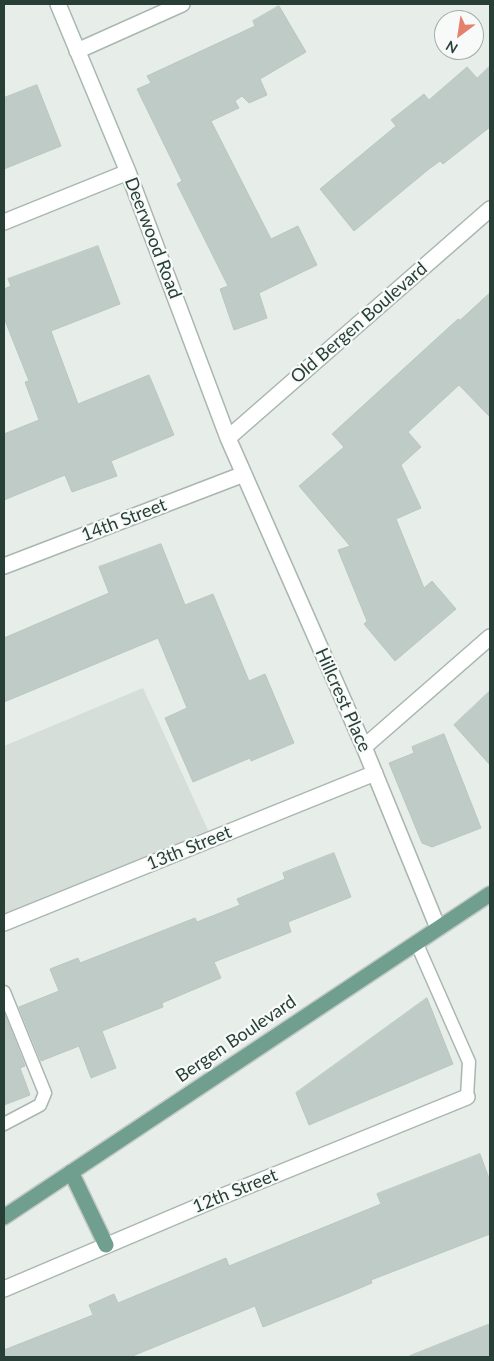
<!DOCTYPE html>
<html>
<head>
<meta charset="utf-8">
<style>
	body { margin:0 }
	#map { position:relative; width:494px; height:1361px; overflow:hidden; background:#e7eeea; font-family:Lato,sans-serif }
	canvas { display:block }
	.frame { position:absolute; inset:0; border:5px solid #273f36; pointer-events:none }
	.north { position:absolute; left:434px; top:10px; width:50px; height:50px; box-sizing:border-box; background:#f7faf8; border:1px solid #a4afaa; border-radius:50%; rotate:211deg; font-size:14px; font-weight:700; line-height:20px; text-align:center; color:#273f36 }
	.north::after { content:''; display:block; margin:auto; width:18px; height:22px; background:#e5806e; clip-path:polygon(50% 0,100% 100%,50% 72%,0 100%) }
</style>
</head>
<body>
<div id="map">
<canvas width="494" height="1361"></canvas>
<div class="frame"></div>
<div class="north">N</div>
</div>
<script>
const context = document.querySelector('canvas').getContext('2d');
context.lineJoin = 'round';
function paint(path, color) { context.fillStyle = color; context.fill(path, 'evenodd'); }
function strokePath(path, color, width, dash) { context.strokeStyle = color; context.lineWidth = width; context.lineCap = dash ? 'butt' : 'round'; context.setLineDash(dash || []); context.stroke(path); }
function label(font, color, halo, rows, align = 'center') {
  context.font = font + ' Lato,sans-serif'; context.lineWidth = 4.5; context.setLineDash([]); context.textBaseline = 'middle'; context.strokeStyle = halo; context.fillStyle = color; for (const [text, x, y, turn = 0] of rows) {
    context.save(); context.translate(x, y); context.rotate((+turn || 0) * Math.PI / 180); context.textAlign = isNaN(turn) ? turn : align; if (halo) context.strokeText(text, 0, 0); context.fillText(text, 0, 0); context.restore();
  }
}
paint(new Path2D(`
	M143 688 212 839 4 923V746Z`), '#d5ded9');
const building = new Path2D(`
	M279 6 306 52 260 79 267 95 249 103 242 96 235 101 239 108 211 121 271 239 298 226 317 265 259 293 267 318 234 330 220 289 228 286 177 184 182 181 137 89 151 83 147 76 255 26 253 21Z
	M490 66V127L443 164 440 161 429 169 354 231 320 189 396 126 391 120 424 94 429 100 467 67 477 78Z
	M37 85 61 146 4 169V98Z
	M98 246 120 304 51 331 78 404 149 375 174 435 111 461 117 476 72 492 65 475 4 500V434L39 420 25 382 29 381 4 318V289L11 286 8 279Z
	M490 293V417L459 385 408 432 421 447 401 465 421 508 396 519 424 588 432 581 456 609 395 661 364 624 367 621 338 550 350 546 299 486 344 447 332 434 458 319 460 320Z
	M161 544 185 605 213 594 249 681 265 674 294 743 251 761 250 758 193 782 165 718 187 708 158 638 4 702V638L109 593 99 567Z
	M490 691V765L454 725Z
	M444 734 481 828 432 847 422 843 389 763 414 753 412 747Z
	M334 853 351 897 288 922 291 932 214 962 221 978 162 1003 163 1007 102 1031 116 1068 91 1078 79 1046 41 1061 19 1007 59 991 50 969 78 958 80 963 195 918 197 922 240 905 237 899 285 879 283 873Z
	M427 998 453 1064 309 1125 296 1093Z
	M4 1013 25 1066 20 1068 30 1095 4 1105Z
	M480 1154 490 1181V1234L371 1280 372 1283 341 1296 263 1327 255 1306 130 1357H4V1350L93 1315 89 1305 114 1294 118 1303 226 1258 229 1266 381 1204 377 1194Z
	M490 1324V1357H411L410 1356Z`);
paint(building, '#bfcbc6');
strokePath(building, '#b9c7c0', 1);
const lane = new Path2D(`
	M416 942 469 1062 467 1097
	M4 992 45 1093 40 1105 4 1124`);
const street = new Path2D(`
	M58 4 128 172 228 438 364 747 438 928
	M77 51 182 4
	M4 222 128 172
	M228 438 490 209
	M4 566 244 474
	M364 747 490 637
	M4 923 375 773
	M4 1289 223 1196 467 1097`);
const primary = new Path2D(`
	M71 1172 106 1245
	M4 1217 490 894`);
strokePath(lane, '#aab6b0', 15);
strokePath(street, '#aab6b0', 18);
strokePath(primary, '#c3c9c7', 18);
strokePath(lane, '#fff', 12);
strokePath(street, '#fff', 15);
strokePath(primary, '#709f8f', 15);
label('18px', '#273f36', '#f7faf8', [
	["Deerwood Road",153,238,69],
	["Old Bergen Boulevard",359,323,-41],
	["14th Street",124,520,-21],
	["Hillcrest Place",343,700,66],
	["13th Street",189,848,-22],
	["Bergen Boulevard",236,1039,-34],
	["12th Street",235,1191,-22]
]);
</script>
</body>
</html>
